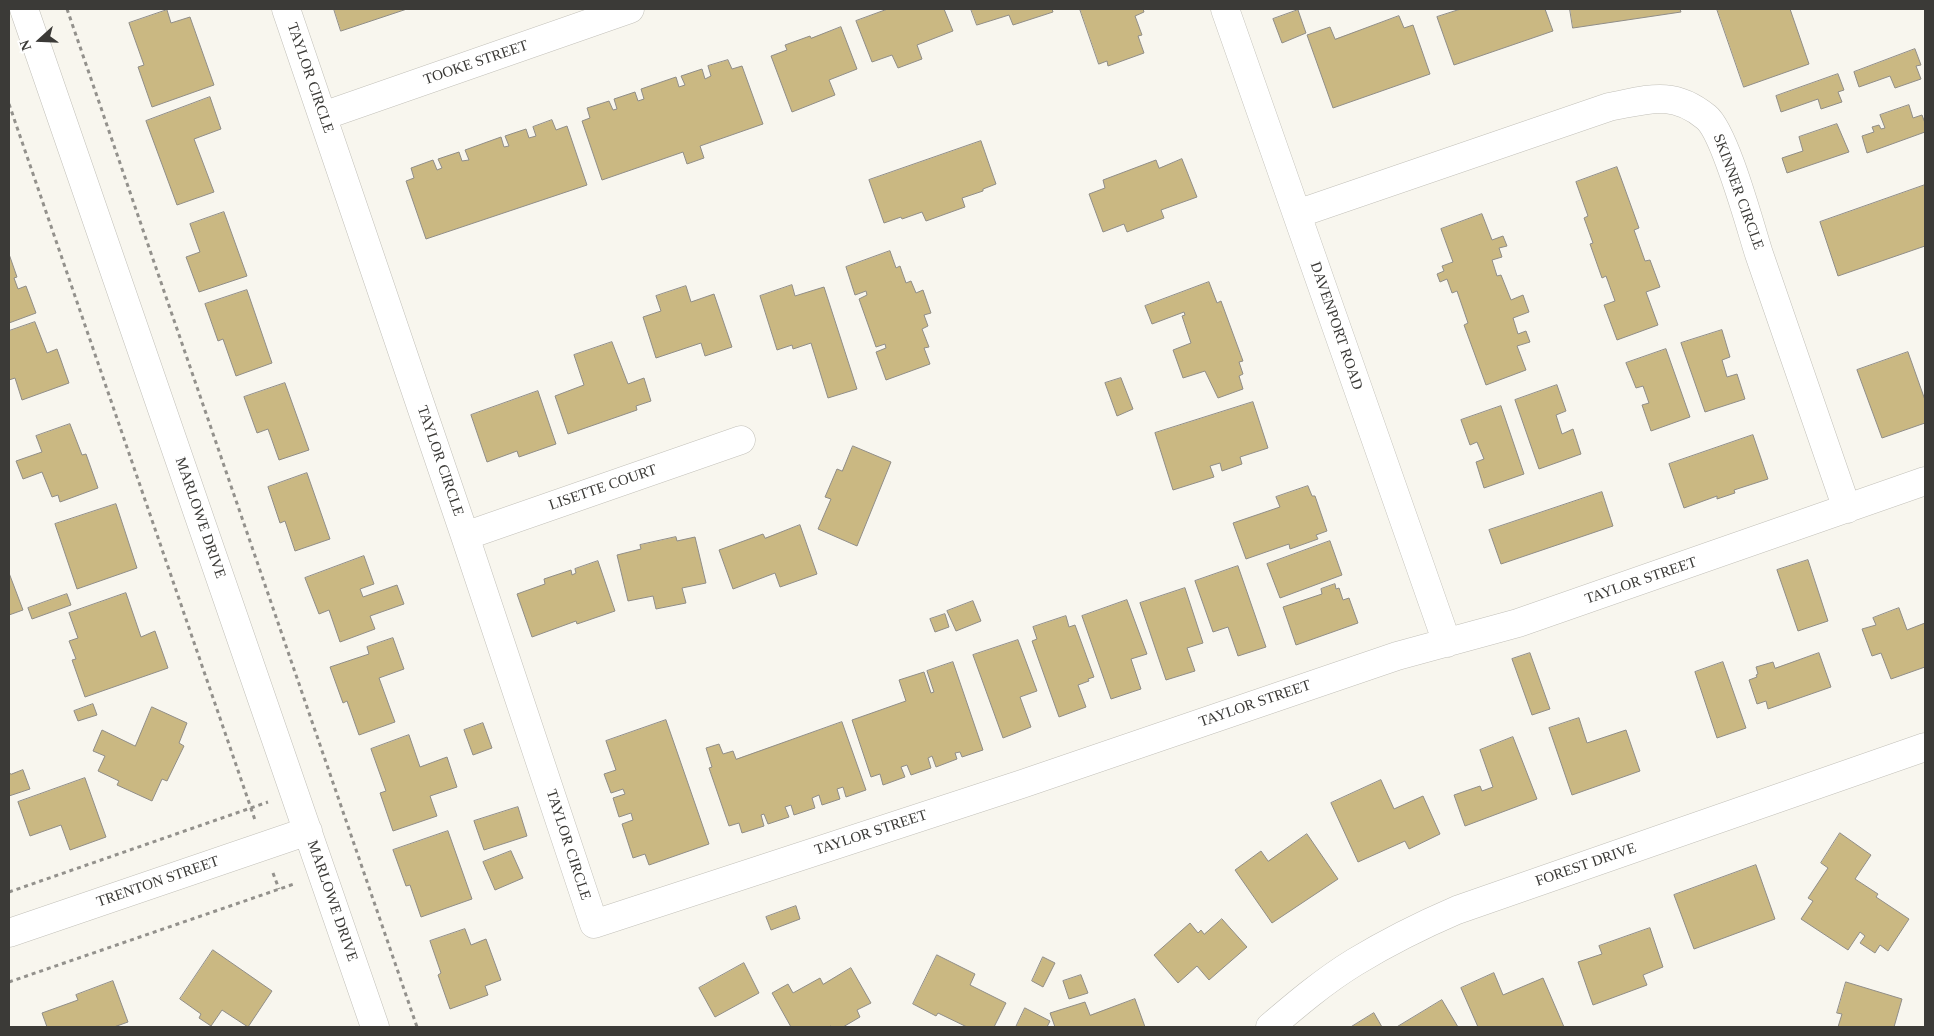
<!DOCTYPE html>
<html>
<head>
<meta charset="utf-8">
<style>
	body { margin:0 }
	#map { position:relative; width:1934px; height:1036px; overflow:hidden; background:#f8f6ee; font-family:Georgia,serif }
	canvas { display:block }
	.frame { position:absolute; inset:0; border:10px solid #3b3a37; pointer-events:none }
	.north { position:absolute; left:15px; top:15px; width:50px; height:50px; -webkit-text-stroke:4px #fff; paint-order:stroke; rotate:250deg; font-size:14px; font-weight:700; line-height:20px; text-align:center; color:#3b3a37 }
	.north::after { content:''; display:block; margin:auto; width:18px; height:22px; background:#3b3a37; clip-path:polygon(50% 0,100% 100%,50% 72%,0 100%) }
</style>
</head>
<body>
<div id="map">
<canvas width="1934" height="1036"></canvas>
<div class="frame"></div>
<div class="north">N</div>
</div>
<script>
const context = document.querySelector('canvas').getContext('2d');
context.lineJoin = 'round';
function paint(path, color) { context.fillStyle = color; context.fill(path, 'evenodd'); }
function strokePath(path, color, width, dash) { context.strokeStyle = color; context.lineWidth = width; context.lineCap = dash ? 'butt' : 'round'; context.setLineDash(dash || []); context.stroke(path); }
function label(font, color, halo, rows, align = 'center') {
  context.font = font + ' Georgia,serif'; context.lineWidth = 4; context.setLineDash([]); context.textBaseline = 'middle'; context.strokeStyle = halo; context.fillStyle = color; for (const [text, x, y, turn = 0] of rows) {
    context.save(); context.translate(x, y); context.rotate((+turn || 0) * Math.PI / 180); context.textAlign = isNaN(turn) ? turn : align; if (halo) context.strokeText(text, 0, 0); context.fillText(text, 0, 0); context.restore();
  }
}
const building = new Path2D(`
	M334 9H407L341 31Z
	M888 9H944L953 31 917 45 922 59 898 68 892 55 872 62 856 21Z
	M971 9H1052L1053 12 1013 25 1009 15 977 25Z
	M1080 9H1143L1144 12 1135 16 1142 35 1138 36 1144 53 1108 66 1107 61 1099 64Z
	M1461 9H1545L1553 31 1454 65 1437 17Z
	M1570 9H1680L1681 12 1573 28Z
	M1717 9H1790L1809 64 1744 87Z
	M167 10 171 23 190 17 214 85 152 107 138 67 144 65 129 23Z
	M1298 10 1306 33 1282 43 1273 19Z
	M1399 16 1404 28 1413 25 1430 74 1333 108 1307 35 1330 27 1335 39Z
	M841 27 857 69 829 80 835 95 792 112 771 56 787 50 785 45 810 36 811 38Z
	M1915 49 1921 65 1916 66 1921 79 1895 88 1890 76 1859 87 1854 72Z
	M728 60 732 69 742 66 763 124 700 146 704 158 687 164 683 152 602 180 582 121 590 118 587 108 609 101 613 110 617 109 614 99 635 92 638 101 644 99 641 89 676 77 679 87 685 85 681 76 702 69 705 79 711 76 708 66Z
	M1838 74 1844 90 1838 92 1842 102 1821 109 1818 99 1781 112 1776 96Z
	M210 97 221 129 194 139 214 192 177 205 146 121Z
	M1909 105 1913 118 1922 115 1925 123V132L1867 153 1862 136 1874 132 1872 127 1879 125 1881 129 1885 128 1880 115Z
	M552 120 556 130 567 126 587 185 426 239 406 181 414 178 411 168 433 160 437 170 442 168 438 159 459 152 462 161 469 160 465 150 501 137 504 147 509 146 505 136 526 129 529 138 536 136 533 127Z
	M1837 124 1849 152 1787 173 1782 158 1803 151 1799 137Z
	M981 141 996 184 983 189V191L962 198 965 207 926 221 922 212 902 219 901 217 884 223 869 180Z
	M1182 159 1197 197 1161 210 1164 218 1127 232 1124 224 1103 232 1089 194 1105 188 1103 180 1156 160 1159 168Z
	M1617 167 1639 228 1634 230 1645 261 1650 260 1660 287 1646 292 1658 325 1617 340 1604 305 1615 301 1606 276 1602 278 1590 244 1593 243 1584 218 1588 216 1576 182Z
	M1925 185V246L1838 276 1820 222Z
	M224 212 247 276 199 292 186 257 200 252 190 224Z
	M1482 214 1492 240 1503 236 1507 246 1499 248 1502 257 1492 260 1497 276 1501 275 1511 300 1523 295 1529 312 1513 318 1518 334 1526 331 1530 342 1517 346 1526 370 1486 385 1464 325 1468 323 1457 291 1452 293 1447 279 1440 282 1437 274 1444 271 1442 266 1453 262 1441 229Z
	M890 251 896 268 900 266 906 283 911 281 916 293 923 290 931 313 924 315 928 326 922 329 929 347 924 348 930 364 886 380 876 352 886 348 885 344 876 347 859 299 867 295 866 291 855 295 846 267Z
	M9 254 17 277 14 278 18 289 26 286 36 313 9 323Z
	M1209 282 1217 303 1221 301 1243 361 1239 362 1243 374 1239 376 1243 389 1218 398 1205 371 1183 378 1173 350 1191 343 1182 316 1185 315 1184 312 1152 324 1145 306Z
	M792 285 795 296 824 287 857 389 828 398 811 343 793 349 792 345 777 350 760 296Z
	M686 286 691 302 714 294 732 347 705 356 701 343 656 358 643 317 661 311 656 296Z
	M247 290 272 363 236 376 223 339 218 341 205 304Z
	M35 322 47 353 57 349 69 383 22 400 15 378 9 380V331Z
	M1722 330 1730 357 1722 360 1727 377 1737 374 1745 399 1705 412 1681 343Z
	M612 342 628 384 644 378 651 401 636 406 637 410 568 434 555 396 584 385 574 355Z
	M1666 349 1690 417 1651 431 1642 405 1649 403 1643 386 1636 388 1626 363Z
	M1908 352 1925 400V423L1882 438 1857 370Z
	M1121 378 1133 409 1117 416 1105 383Z
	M285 383 309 450 279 460 268 429 257 433 244 397Z
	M1557 385 1566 411 1556 415 1562 434 1573 429 1581 454 1539 469 1515 400Z
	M538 391 556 444 519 457 517 451 487 462 471 415Z
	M1253 402 1268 448 1240 457 1242 464 1222 471 1220 463 1210 466 1214 477 1173 490 1155 433Z
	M1501 406 1524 474 1484 488 1476 462 1484 459 1477 442 1470 445 1461 420Z
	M70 424 82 455 86 454 98 488 60 502 58 495 52 497 42 472 23 479 16 461 42 452 36 436Z
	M1753 435 1768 479 1734 490 1735 493 1717 499V496L1684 508 1669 464Z
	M853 446 891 462 857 546 818 529 831 499 825 497 837 469 842 471Z
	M307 473 330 539 295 551 285 521 280 523 268 487Z
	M1308 486 1312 496H1315L1327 531 1316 535 1318 539 1290 549 1289 544 1246 559 1233 523 1280 507 1276 497Z
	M1602 492 1613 526 1501 564 1489 530Z
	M116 504 137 568 77 589 55 524Z
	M800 525 817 574 780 587 775 573 733 589 719 550 763 534 765 538Z
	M676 537 677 541 695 537 706 583 682 588 686 603 656 609 653 596 628 601 617 555 641 549 640 545Z
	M1330 541 1342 575 1280 598 1267 564Z
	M364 556 374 584 360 589 363 597 397 585 404 604 370 616 375 629 340 642 329 610 319 614 305 578Z
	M1808 560 1828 621 1798 631 1777 570Z
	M598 561 615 611 577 624 576 621 532 637 517 594 545 584 544 579 571 570 572 575 576 573 575 569Z
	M1238 566 1266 647 1238 656 1228 627 1213 632 1195 581Z
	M9 573 23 610 9 615Z
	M1335 584 1336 589 1339 588 1343 600 1349 598 1358 623 1296 645 1283 607 1322 594 1321 589Z
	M1185 588 1203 643 1187 648 1195 671 1166 680 1140 603Z
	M126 593 141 637 155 631 168 668 85 697 72 660 76 659 69 641 78 638 69 613Z
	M67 594 71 605 32 619 28 608Z
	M1127 600 1147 654 1131 659 1141 689 1111 699 1082 616Z
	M973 601 981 621 956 631 947 611Z
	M1899 608 1907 630 1925 623V667L1891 679 1881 653 1872 656 1862 629 1876 625 1873 618Z
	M945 614 949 627 935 632 930 619Z
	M1066 616 1069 627 1075 625 1094 677 1088 679 1089 681 1078 685 1086 707 1059 717 1032 641 1037 639 1033 627Z
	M393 638 404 669 379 678 395 722 359 735 347 701 343 703 330 667 369 654 367 647Z
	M1018 640 1037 691 1020 697 1031 727 1003 738 973 655Z
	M1530 653 1550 709 1532 715 1512 659Z
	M1819 653 1831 687 1768 709 1766 701 1757 704 1749 680 1757 677 1756 675 1758 674 1756 667 1773 662 1775 668Z
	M953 662 983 750 962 757 960 752 955 753 957 759 936 767 932 756 928 758 931 768 911 775 907 765 901 767 905 777 883 785 880 774 871 777 852 720 906 701 899 680 924 672 931 693 934 692 927 671Z
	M1723 662 1746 728 1717 738 1695 672Z
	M93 704 97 715 78 721 74 711Z
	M152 707 187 723 179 743 184 746 167 781 162 779 152 801 117 785 119 781 98 771 105 756 93 751 102 730 135 746Z
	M1579 718 1587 743 1626 730 1640 771 1572 795 1549 728Z
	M666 720 709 844 649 865 645 854 633 858 622 824 633 820 631 813 619 817 613 798 625 794 623 789 611 793 604 774 616 770 606 741Z
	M842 722 866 790 846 797 843 787 837 789 840 799 822 805 819 795 812 798 815 808 794 815 791 805 785 807 789 817 768 824 764 814 761 815 764 826 742 833 739 823 729 826 709 768 712 767 706 748 719 744 723 754 733 751 736 759Z
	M483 723 492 748 473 755 464 730Z
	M409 735 420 767 447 757 457 787 430 796 437 816 393 831 380 793 386 791 371 749Z
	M1513 737 1537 799 1465 826 1454 795 1480 786 1482 791 1493 787 1480 750Z
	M23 770 30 789 9 796V773L11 774Z
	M85 778 106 837 70 850 61 825 30 836 18 802Z
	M1381 780 1394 809 1423 796 1440 834 1409 849 1405 841 1358 862 1331 803Z
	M518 807 527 836 484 850 474 821Z
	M448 831 472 899 421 917 410 885 406 886 393 850Z
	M1840 833 1871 855 1855 879 1878 894 1876 897 1909 919 1888 951 1880 945 1875 953 1860 943 1865 936 1860 932 1848 950 1801 919 1813 901 1808 898 1828 868 1821 863Z
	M1307 834 1338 879 1272 923 1235 870 1261 851 1268 861Z
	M511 851 523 878 495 890 483 862Z
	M1756 865 1775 919 1694 949 1674 895Z
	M796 906 800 919 771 930 766 917Z
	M1222 919 1247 947 1209 980 1197 966 1178 983 1154 955 1190 923 1198 933 1201 930 1204 934Z
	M1650 928 1663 967 1643 975 1647 985 1593 1005 1578 962 1602 954 1599 946Z
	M465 929 471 945 486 939 501 980 485 986 488 995 450 1009 438 975 441 973 430 941Z
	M213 950 272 991 248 1027 222 1010 211 1026 199 1018 201 1014 180 999Z
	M937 955 975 974 970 985 1006 1003 994 1027H967L938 1013 936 1016 913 1004Z
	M1043 957 1055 963 1043 987 1032 981Z
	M744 963 759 993 715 1017 699 988Z
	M851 968 871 1003 857 1010 860 1017 843 1027H832L831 1026 828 1027H791L772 993 788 984 793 993 820 978 823 984Z
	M1494 973 1503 995 1543 978 1564 1027H1478L1461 988Z
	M1081 975 1088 993 1069 999 1063 981Z
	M113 981 128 1022 114 1027H47L42 1013 78 1000 76 995Z
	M1846 982 1902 999 1894 1027H1838L1842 1014 1837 1013Z
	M1135 999 1145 1027H1053H1055L1050 1013 1085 1002 1090 1015Z
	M1442 1000 1458 1027H1397Z
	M1025 1008 1050 1021 1047 1027H1016Z
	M1374 1013 1382 1027H1351Z`);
paint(building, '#cab882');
strokePath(building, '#908d87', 1);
const minor = new Path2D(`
	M24 9 375 1027
	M286 9 465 536 594 924 1022 784 1397 656 1518 623 1925 481
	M1225 9 1447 643
	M323 116 630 9
	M1297 214 1609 107C1647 100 1672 89 1706 117 1725 132 1750 226 1759 254 1788 339 1817 424 1847 509
	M465 536 741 440
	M9 933 308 831
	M1270 1027C1297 1004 1324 981 1355 962 1388 942 1422 925 1457 910L1925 747`);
strokePath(minor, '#c2c0b9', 29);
strokePath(new Path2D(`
	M67 9 417 1027
	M9 104 255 820
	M273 873 279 889
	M9 892 268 802
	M9 982 294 884`), '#93918c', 3, [4, 4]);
strokePath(minor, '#fff', 28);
label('15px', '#3b3a37', '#fff', [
	["TOOKE STREET",476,63,-19],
	["TAYLOR CIRCLE",310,78,71],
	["SKINNER CIRCLE",1738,192,70],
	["DAVENPORT ROAD",1336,326,71],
	["TAYLOR CIRCLE",440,461,71],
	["LISETTE COURT",603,488,-19],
	["MARLOWE DRIVE",200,518,71],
	["TAYLOR STREET",1641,581,-19],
	["TAYLOR STREET",1255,704,-19],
	["TAYLOR STREET",871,833,-18],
	["TAYLOR CIRCLE",568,845,72],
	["FOREST DRIVE",1586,865,-19],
	["TRENTON STREET",158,882,-19],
	["MARLOWE DRIVE",332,901,71]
]);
</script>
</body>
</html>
